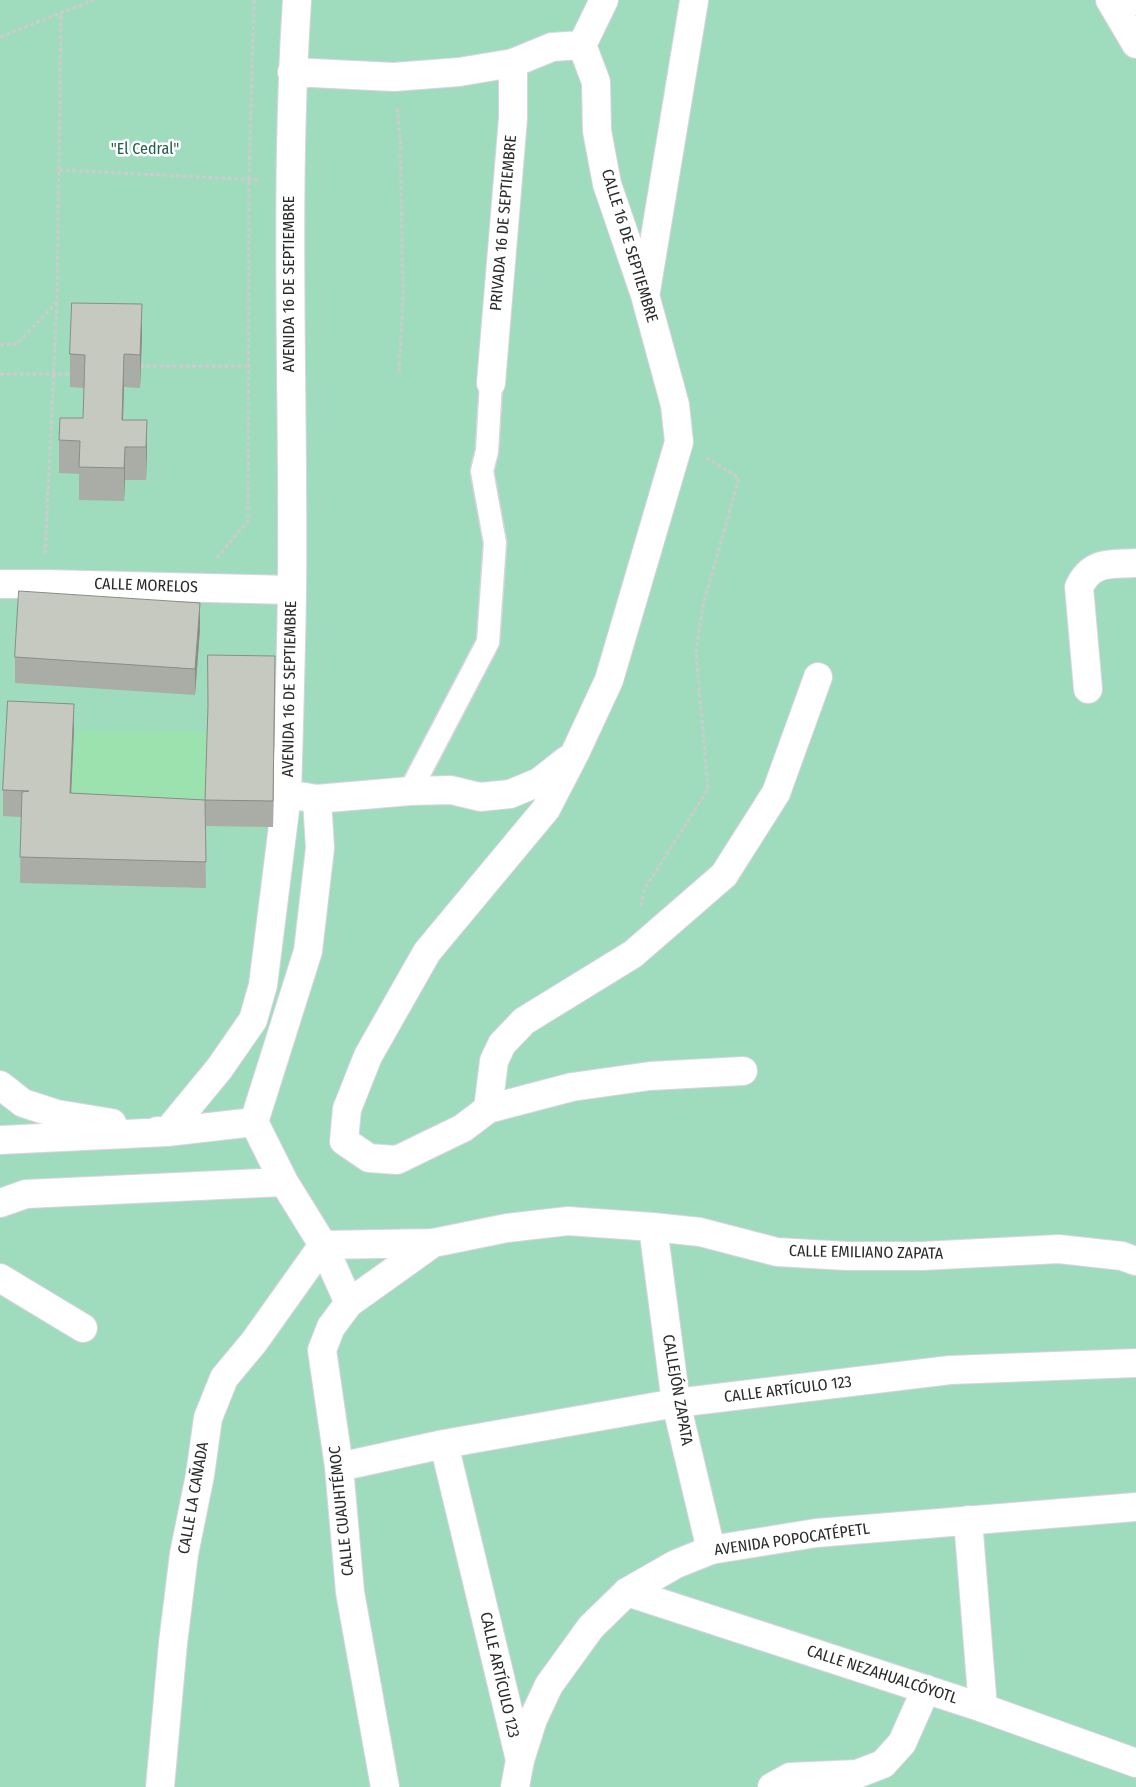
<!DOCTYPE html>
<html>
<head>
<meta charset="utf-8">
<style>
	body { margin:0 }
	canvas { display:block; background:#e5ebdd }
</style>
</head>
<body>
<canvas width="1136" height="1787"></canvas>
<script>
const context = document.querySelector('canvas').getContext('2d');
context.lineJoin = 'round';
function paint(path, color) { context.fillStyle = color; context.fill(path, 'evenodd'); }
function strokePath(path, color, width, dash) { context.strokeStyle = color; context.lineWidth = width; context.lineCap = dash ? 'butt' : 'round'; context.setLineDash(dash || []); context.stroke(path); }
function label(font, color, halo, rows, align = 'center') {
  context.font = font + ' "Fira Sans Condensed",sans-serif'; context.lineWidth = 5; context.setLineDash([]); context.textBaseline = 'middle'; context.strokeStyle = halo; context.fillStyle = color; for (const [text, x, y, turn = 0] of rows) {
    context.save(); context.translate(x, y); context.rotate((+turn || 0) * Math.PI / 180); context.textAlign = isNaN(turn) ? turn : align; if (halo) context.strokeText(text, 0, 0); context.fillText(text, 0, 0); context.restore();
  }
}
paint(new Path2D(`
	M0 0H1136V1787H0Z`), '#9fdcbe');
paint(new Path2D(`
	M74 730 208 732 205 826 70 819Z`), '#9ce2af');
const pedestrian = new Path2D(`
	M410 791 488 642 495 543 482 471 487 451 491 383`);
const minor = new Path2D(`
	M297 0C284 197 294 394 292 591 291 659 289 726 287 794L317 799 320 848 308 951 254 1122 284 1182 323 1245 433 1243
	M1110 0 1136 44
	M1133 0 1136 1
	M582 45 596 82 597 131 607 184 645 295 675 405 679 442 609 680 575 753 546 809 427 952 368 1056 347 1109 344 1141 369 1158 397 1160 463 1128 488 1109 572 1087 650 1076 743 1071
	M582 45 604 0
	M292 72 394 77 459 72 513 63 552 47 582 45
	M646 291 694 1
	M491 383 513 118V63
	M0 584H45L292 590
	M1088 689 1079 587C1092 560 1110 565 1136 563
	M317 799 410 791 451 790 480 797 510 794 539 782 567 760
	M0 1085 23 1103 57 1114 112 1123
	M488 1109 494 1061 502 1044 524 1021 633 954 724 875 776 793 818 677
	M157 1131 167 1132 254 1122
	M0 1140 167 1132 219 1069 253 1020 263 985 287 794
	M0 1203 26 1194 284 1182
	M653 1227 676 1403 711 1550
	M323 1245 349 1303 331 1327 322 1350 339 1467 350 1592 385 1787
	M0 1278 83 1328
	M349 1303 433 1243 507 1228 568 1221 653 1227 700 1232 777 1252 847 1256H922L1059 1249 1122 1256 1136 1261
	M444 1444 520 1760
	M339 1467 444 1444 676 1403 950 1370 1136 1363
	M968 1520 983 1708
	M627 1592 983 1708 1136 1763
	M160 1787 173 1643 184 1554 200 1475 208 1418 224 1378 254 1342 323 1245
	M772 1787 790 1777 857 1774 883 1764 902 1743 926 1689`);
const tertiary = new Path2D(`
	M515 1787 520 1760 533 1719 549 1685 591 1627 627 1592 676 1564 711 1550 816 1533 1136 1507`);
strokePath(pedestrian, '#dcd3e1', 25);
strokePath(minor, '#dcd3e1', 30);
strokePath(tertiary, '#dcd3e1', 30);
strokePath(new Path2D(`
	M0 37 94 0
	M397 108 400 138 403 294 399 375
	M59 170 260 180
	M0 345 17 344 57 302 61 13
	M140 366H248
	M0 374H71
	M45 554 57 303
	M217 558 248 521 249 180 254 0
	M641 906 644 890 708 789 696 651 703 605 739 478 705 457`), '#ccc', 3, [4, 2.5]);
strokePath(pedestrian, '#fff', 22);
strokePath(minor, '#fff', 28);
strokePath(tertiary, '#fff', 28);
paint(new Path2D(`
	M142 337 140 388 124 387 123 420H147L146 480H125L124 501 79 500V474L59 473V440L83 418 84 388 70 387V354Z
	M200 629 195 695 15 683V657Z
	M275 682 273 827 205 826 206 888 20 883 21 817 3 816V790L74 730 71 793 205 800Z`), '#a9ada5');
paint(new Path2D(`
	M142 304V337L140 388V355Z
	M124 354V387L122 452V420Z
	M147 420V453L146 480V447Z
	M125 447V480L124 501V468Z
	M200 603V629L195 695V669Z
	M275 656V682L273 827V801Z
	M74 704V730L70 819V793Z`), '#8a8d86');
const building = new Path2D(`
	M72 303 142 304 140 355 124 354 122 420H147L146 447H125L124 468 79 467 80 441 59 440 60 418H83L85 355 70 354Z
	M19 591 200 603 195 669 15 657Z
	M208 655 275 656 273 801 205 800 208 707Z
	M8 701 74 704 70 793 205 800 206 862 20 857 22 792 29 791 3 790Z`);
paint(building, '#c5c9c0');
strokePath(building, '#8a8d86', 1);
label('16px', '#216049', '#fff', [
	["\"El Cedral\"",145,150]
]);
label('16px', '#2a2a2a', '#fff', [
	["PRIVADA 16 DE SEPTIEMBRE",504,223,-85],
	["CALLE 16 DE SEPTIEMBRE",629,246,73],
	["AVENIDA 16 DE SEPTIEMBRE",290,284,-90],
	["CALLE MORELOS",146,586,2],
	["AVENIDA 16 DE SEPTIEMBRE",290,689,-89],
	["CALLE EMILIANO ZAPATA",866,1253,1],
	["CALLEJÓN ZAPATA",677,1390,80],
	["CALLE ARTÍCULO 123",788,1390,-7],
	["CALLE LA CAÑADA",194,1498,-80],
	["CALLE CUAUHTÉMOC",342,1511,-96],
	["AVENIDA POPOCATÉPETL",792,1540,-8],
	["CALLE ARTÍCULO 123",499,1675,77],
	["CALLE NEZAHUALCÓYOTL",882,1675,18]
]);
</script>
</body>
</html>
